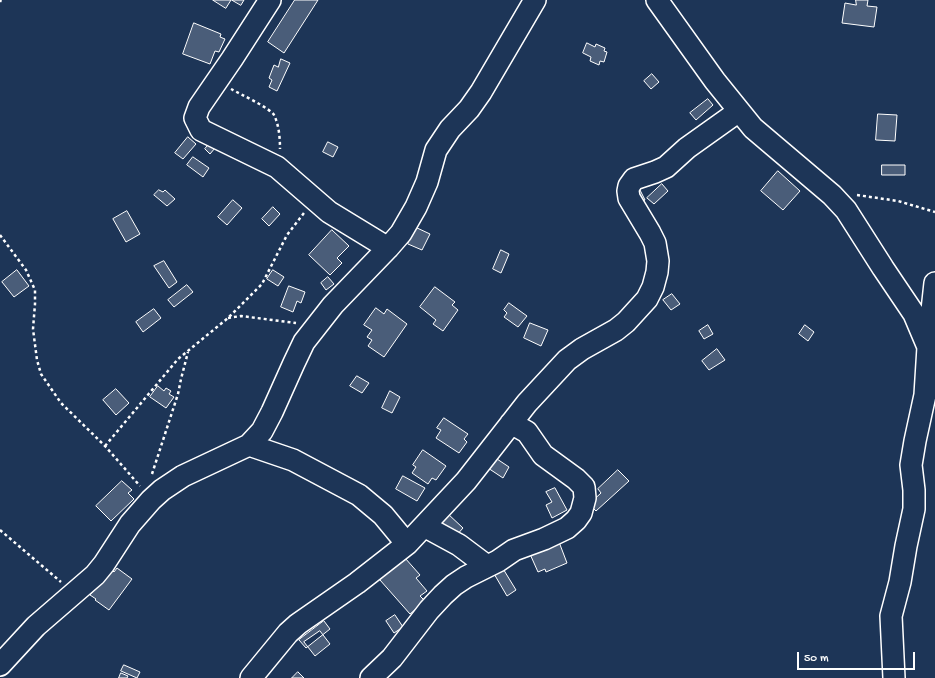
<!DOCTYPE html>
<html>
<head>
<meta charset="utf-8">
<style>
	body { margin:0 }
	#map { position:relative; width:935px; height:678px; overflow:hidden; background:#1d3557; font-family:"Gochi Hand",sans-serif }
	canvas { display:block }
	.scale { position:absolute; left:797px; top:652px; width:118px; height:18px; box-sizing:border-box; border:2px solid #fff; border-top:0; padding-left:5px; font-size:12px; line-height:14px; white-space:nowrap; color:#fff; -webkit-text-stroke:3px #1d3557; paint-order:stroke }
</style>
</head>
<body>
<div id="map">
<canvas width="935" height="678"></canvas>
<div class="scale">50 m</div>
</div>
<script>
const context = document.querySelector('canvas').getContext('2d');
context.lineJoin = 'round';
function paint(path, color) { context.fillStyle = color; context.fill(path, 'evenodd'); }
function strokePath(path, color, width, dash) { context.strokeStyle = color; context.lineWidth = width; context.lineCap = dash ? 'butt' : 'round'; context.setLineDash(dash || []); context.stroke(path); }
const building = new Path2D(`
	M213 0H231L226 8Z
	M232 0H244L241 5Z
	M295 0H318L284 53 268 42Z
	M856 0H868L867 6 877 7 874 27 842 23 845 3 856 5Z
	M194 23 221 34 220 37 225 39 219 52 215 51 210 64 183 54Z
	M587 43 595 47 596 44 605 48 604 51 607 52 604 62 600 61 599 65 590 61 591 57 583 53Z
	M281 59 290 63 277 91 269 87 272 80 269 78 274 65 278 67Z
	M652 74 659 82 651 89 644 81Z
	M708 99 713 105 696 120 690 113Z
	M878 114 897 115 895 141 876 140Z
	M188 137 196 144 183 159 175 153Z
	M328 142 338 147 333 157 323 152Z
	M210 143 215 148 210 154 205 149Z
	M193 157 209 168 203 177 187 165Z
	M882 165H905V175H882Z
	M778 171 800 191 783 210 761 191Z
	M662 184 668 191 654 204 647 198Z
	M639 188 645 200 637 204Z
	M159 190 163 192 165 190 175 199 167 206 154 195Z
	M233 200 242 208 227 225 218 217Z
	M273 207 280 214 269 226 262 219Z
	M127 211 140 234 126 242 113 219Z
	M415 227 430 234 422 250 408 244Z
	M332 230 349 246 337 258 342 263 330 275 309 255Z
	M501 250 509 254 501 273 493 269Z
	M164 261 177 282 169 288 154 266Z
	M17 270 29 286 14 297 2 282Z
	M273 270 284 277 278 286 267 279Z
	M328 277 334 284 326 290 321 283Z
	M187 285 193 292 174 307 168 300Z
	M289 286 305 292 301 303 297 301 293 312 281 307Z
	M435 287 455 302 452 305 458 310 443 331 433 324 436 320 420 307Z
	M672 294 680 304 671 310 663 300Z
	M509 303 527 316 518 327 504 317 507 313 504 310Z
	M376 308 384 314 387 309 407 324 384 357 368 346 372 340 367 337 372 330 364 325Z
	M154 309 161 318 143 332 136 322Z
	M530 323 548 330 541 346 524 338Z
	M708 325 713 334 704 339 699 331Z
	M805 325 814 332 808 341 799 334Z
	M717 349 725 360 709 370 702 361Z
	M357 376 369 383 362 393 350 386Z
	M158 386 164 391 166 388 171 391 169 394 174 397 166 408 150 397Z
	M116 389 129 403 116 415 103 400Z
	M390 391 400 397 392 413 382 408Z
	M444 418 468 434 464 439 467 442 459 453 436 438 441 430 437 428Z
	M423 450 446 466 436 480 432 478 428 484 412 473 416 467 413 465Z
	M494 457 509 467 503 478 488 468Z
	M618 470 629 481 596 511 589 504 601 493 598 489Z
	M403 476 425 488 417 501 396 489Z
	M122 481 132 490 128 493 134 499 111 521 96 506Z
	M555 488 567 510 552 518 546 505 552 502 546 492Z
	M447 513 463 528 455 537 438 521Z
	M559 542 567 563 546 572 545 569 538 572 530 554Z
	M405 558 420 575 416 578 427 591 420 596 425 601 410 614 380 580Z
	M502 567 516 590 507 596 493 572Z
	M110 568 114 572 117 568 132 579 109 610 95 600 96 599 90 595 95 589 91 587Z
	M395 615 403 627 394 633 386 621Z
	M324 621 330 629 306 648 299 640Z
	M320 631 330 644 315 656 304 642Z
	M124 665 140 672 137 678 121 671Z
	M298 672 304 678H292Z
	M121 673 128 676 127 678H119Z`);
paint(building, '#4a5d79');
strokePath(building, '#fff', 1);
const minor = new Path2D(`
	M270 0 232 59 199 107 195 118 201 130 277 167 329 212 388 248
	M657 0 715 81 753 128 832 195 846 210 883 268 914 314 928 347
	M249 445 293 460 359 495 383 515 407 544
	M424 526 459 545 487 566
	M0 665 36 626 95 575 104 564 130 524 151 500 162 490 183 476 249 445 262 431 272 412 294 363 304 342 333 305 388 248 401 233 416 207 427 182 436 150 450 129 469 109 481 92 535 0
	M251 678 288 633 298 624 357 583 407 544 466 481 527 403 567 360 582 349 616 330 626 322 647 299 653 287 657 272 658 261 655 243 650 233 629 198 628 191 629 186 634 179 655 172 666 167 687 148 739 111
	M371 678 392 658 429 610 443 595 454 585 466 577 498 561 514 550 544 539 567 528 576 520 581 513 585 498 584 487 576 479 543 455 527 432 511 423
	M894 678 891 616 900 582 906 546 914 509V490L911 465 915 441 925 395 928 347 935 283`);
strokePath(minor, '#fff', 24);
strokePath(new Path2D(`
	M0 2 1 0
	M231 89C240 94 270 108 274 115 279 125 280 138 280 149
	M857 195 898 201 935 212
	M0 235 26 270 35 290V304L33 329 37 360 41 374 61 403 105 446 140 486
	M228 318 241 316 296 323
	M105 446 178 359 228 318 262 284 287 235 304 213
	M152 474 178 394 181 379 188 352
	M0 530 61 582`), '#fff', 2.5, [3, 3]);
strokePath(minor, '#1d3557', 21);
</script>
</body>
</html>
